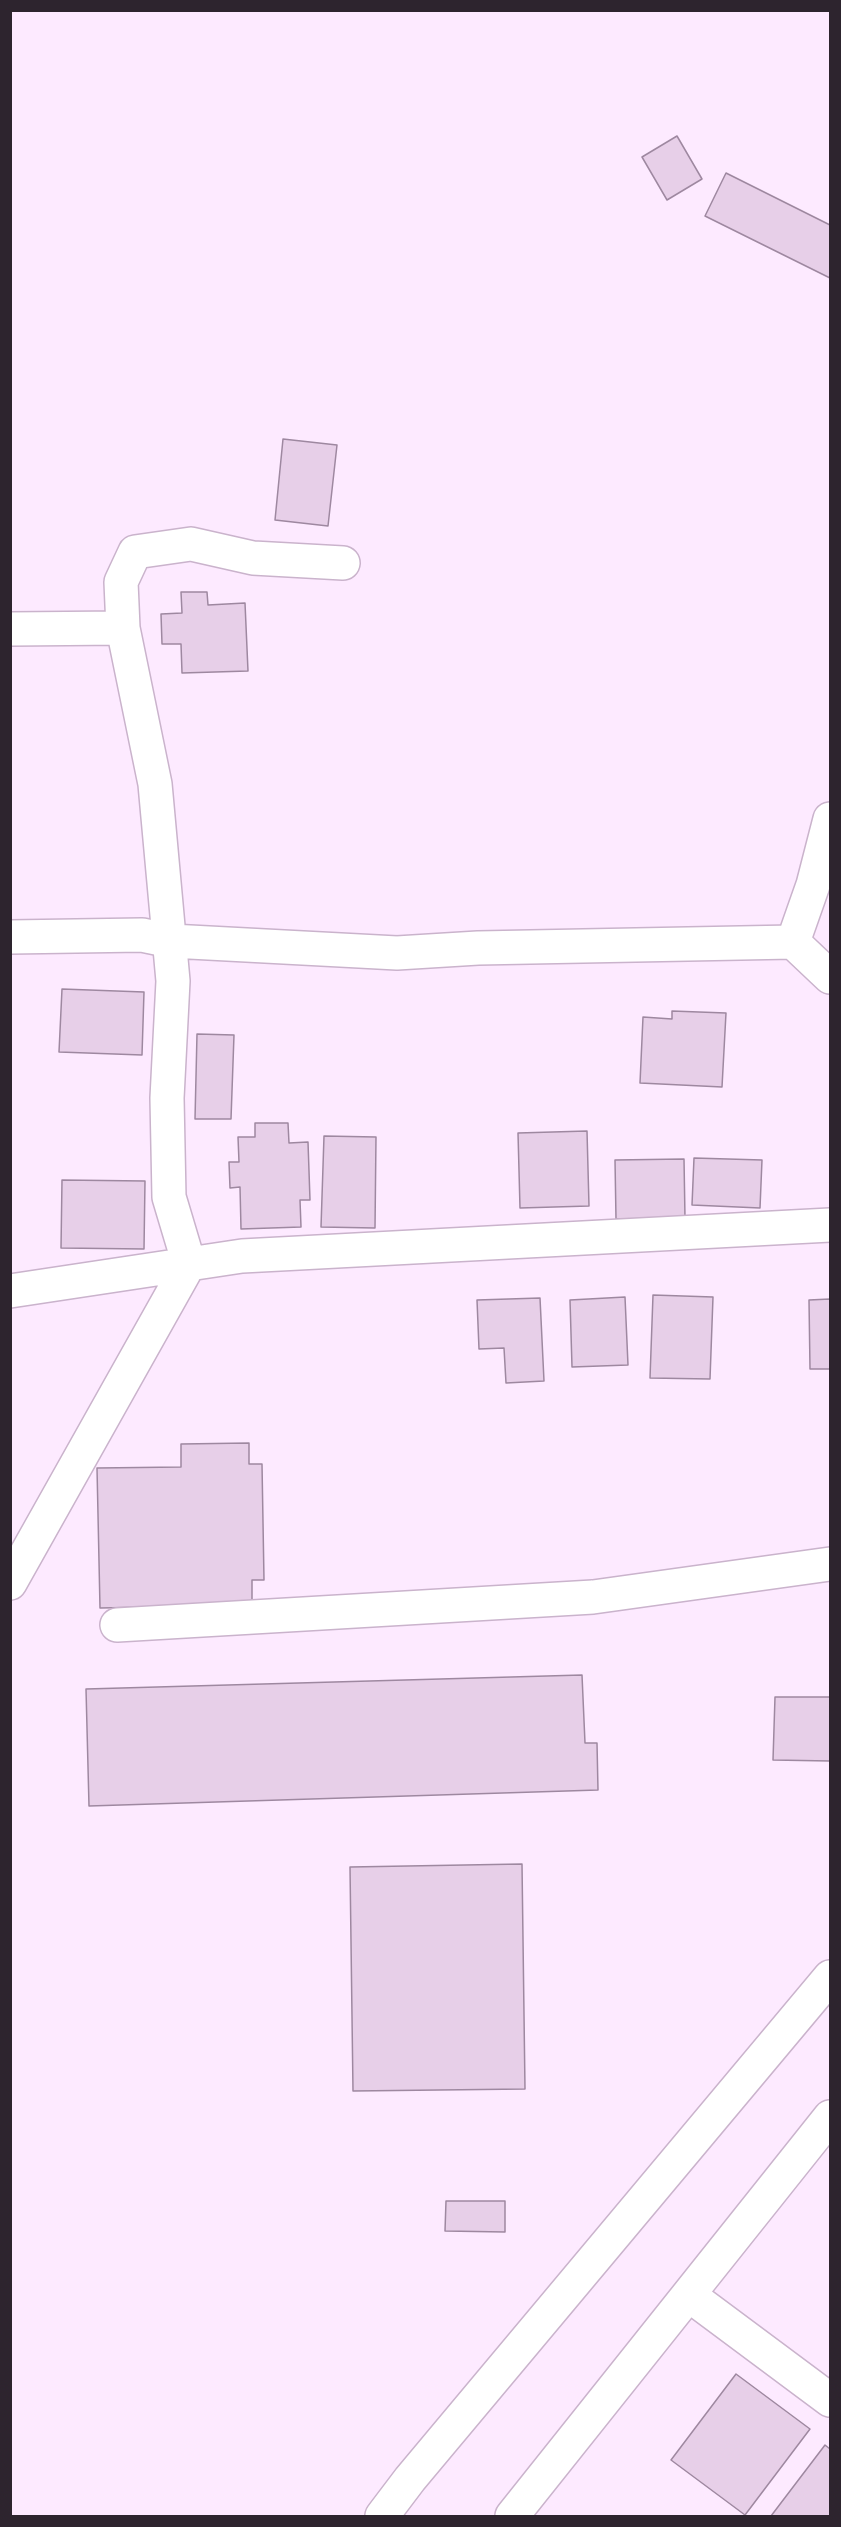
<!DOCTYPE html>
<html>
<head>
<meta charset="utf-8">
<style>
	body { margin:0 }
	#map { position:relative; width:841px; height:2527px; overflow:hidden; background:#fdeaff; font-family:"Golos Text",sans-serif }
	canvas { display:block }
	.frame { position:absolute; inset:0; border:12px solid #2d242e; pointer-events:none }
</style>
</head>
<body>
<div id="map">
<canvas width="841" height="2527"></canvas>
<div class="frame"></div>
</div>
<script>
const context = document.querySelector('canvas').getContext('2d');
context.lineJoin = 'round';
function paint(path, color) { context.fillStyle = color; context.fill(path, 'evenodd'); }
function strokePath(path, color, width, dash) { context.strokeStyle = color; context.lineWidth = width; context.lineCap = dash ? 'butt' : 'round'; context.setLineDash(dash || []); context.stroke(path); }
const building = new Path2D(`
	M677 136 702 179 667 200 642 157Z
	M726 173 830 225V278L705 216Z
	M283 439 337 445 328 526 275 520Z
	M181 592H207L208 605 245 603 248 671 182 673 181 644H162L161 614 182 613Z
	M62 989 144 992 142 1055 59 1052Z
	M672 1011 726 1013 722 1087 640 1083 643 1017 672 1019Z
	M197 1034 234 1035 231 1119H195Z
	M255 1123H288L289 1143 308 1142 310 1200H300L301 1227 241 1229 240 1187 230 1188 229 1162H239L238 1137H255Z
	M587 1131 589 1206 520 1208 518 1133Z
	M324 1136 376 1137 375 1228 321 1227Z
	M694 1158 762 1160 760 1208 692 1205Z
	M684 1159 685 1218 616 1219 615 1160Z
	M62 1180 145 1181 144 1249 61 1248Z
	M653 1295 713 1297 710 1379 650 1378Z
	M625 1297 628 1365 572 1367 570 1300Z
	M540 1298 544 1381 506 1383 504 1348 479 1349 477 1300Z
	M830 1299V1369H810L809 1300Z
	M249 1443V1464H262L264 1580H252V1605L100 1608 97 1468 181 1467V1444Z
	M582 1675 585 1743H597L598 1790 89 1806 86 1689Z
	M775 1697H830V1761L773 1760Z
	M522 1864 525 2089 353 2091 350 1867Z
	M446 2201H505V2232L445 2231Z
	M736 2374 810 2429 745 2515 671 2460Z
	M825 2445 830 2449V2516H771Z`);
paint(building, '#e7cfe8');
strokePath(building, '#9e88a0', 1.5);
const minor = new Path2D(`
	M10 629 123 628 121 582 135 552 191 544 253 558 343 563
	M10 937 142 935 171 941 397 953 478 948 793 942 830 977
	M793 942 813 885 830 819
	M10 1291 242 1256 830 1225
	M10 1583 189 1264 169 1197 167 1098 173 981 155 784 123 628
	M117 1625 593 1597 830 1564
	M689 2295 830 2400`);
const major = new Path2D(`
	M382 2516 410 2479 830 1977
	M512 2516 830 2117`);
strokePath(minor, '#cab3cc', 36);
strokePath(major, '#cab3cc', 36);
strokePath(minor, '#fff', 33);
strokePath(major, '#fff', 33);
</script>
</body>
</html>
